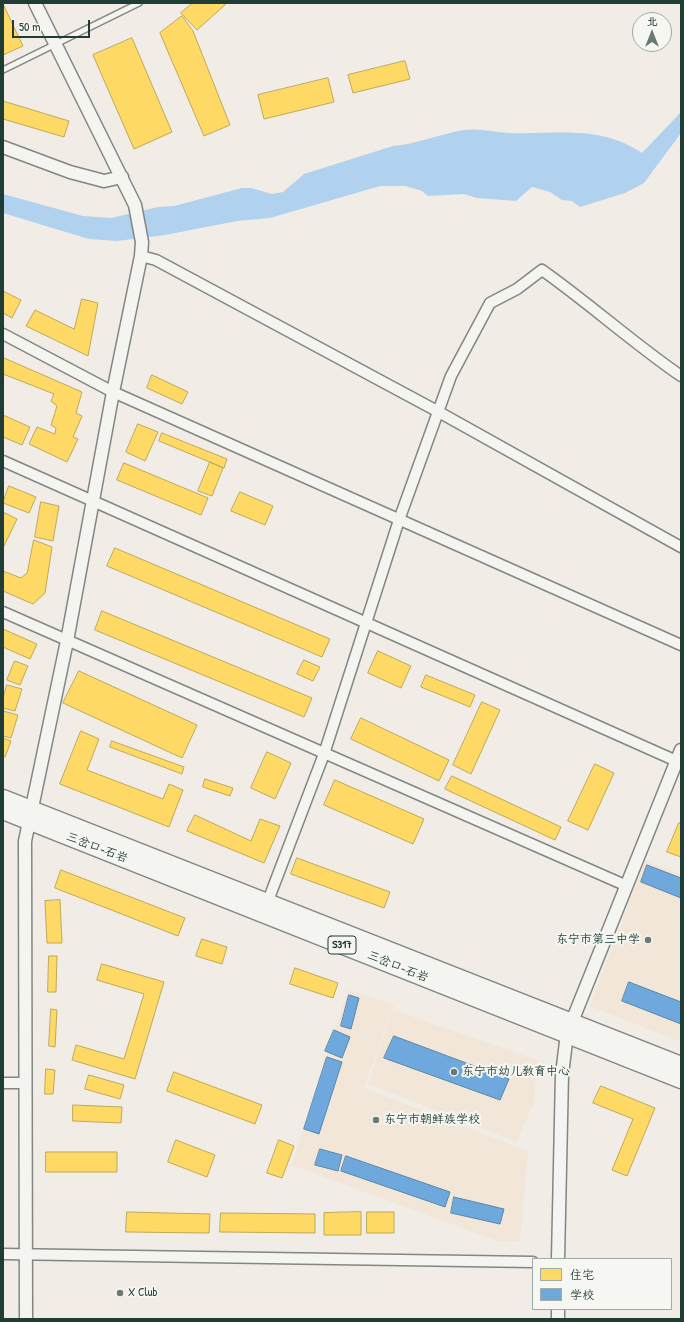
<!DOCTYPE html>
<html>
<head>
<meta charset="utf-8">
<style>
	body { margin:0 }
	#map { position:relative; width:684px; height:1322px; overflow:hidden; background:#f1ece6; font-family:"Patrick Hand","LXGW WenKai TC",sans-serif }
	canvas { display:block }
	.frame { position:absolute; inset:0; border:4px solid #1f3d34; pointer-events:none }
	.legend { position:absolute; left:532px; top:1258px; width:140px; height:52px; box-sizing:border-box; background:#f6f6f2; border:1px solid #a0aca6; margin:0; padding:5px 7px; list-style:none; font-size:12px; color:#1f3d34 }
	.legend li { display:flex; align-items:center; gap:8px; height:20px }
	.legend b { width:20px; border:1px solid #a0aca6 }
	.north { position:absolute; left:632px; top:12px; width:40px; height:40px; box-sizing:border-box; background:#f6f6f2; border:1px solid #a0aca6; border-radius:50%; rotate:0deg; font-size:11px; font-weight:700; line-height:16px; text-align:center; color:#1f3d34 }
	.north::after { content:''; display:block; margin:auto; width:14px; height:18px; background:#687a72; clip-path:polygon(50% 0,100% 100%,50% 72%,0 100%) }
	.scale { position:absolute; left:12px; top:20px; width:78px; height:18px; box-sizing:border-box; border:2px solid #1f3d34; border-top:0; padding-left:5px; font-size:12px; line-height:14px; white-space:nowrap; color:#1f3d34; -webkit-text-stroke:3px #f6f6f2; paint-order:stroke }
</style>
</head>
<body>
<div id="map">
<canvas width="684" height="1322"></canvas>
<div class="frame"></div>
<ul class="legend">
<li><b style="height:11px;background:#ffd966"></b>住宅</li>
<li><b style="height:11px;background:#6fa8dc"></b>学校</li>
</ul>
<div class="north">北</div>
<div class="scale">50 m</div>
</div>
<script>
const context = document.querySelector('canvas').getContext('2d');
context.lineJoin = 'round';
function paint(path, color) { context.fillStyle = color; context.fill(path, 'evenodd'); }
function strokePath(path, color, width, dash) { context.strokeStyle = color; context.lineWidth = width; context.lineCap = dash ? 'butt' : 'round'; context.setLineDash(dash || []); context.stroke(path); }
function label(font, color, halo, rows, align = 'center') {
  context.font = font + ' "Patrick Hand","LXGW WenKai TC",sans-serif'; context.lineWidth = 4; context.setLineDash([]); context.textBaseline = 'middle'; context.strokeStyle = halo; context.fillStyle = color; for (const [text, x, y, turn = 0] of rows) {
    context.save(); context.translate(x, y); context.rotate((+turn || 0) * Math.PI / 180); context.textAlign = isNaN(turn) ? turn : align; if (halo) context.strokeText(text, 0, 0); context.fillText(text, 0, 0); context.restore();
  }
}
paint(new Path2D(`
	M645 861 681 874V1042L590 1006Z
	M348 990 394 1005 364 1088 528 1151 520 1241 500 1242 292 1165Z
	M393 1010 537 1060 534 1102 517 1142 368 1084Z`), '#f2e6d8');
paint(new Path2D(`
	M681 112V133L644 183 625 193 580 207 572 201 562 200 550 192 532 187 516 201 477 198 464 194 428 196 422 191 405 186H380L270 218 237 221 165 235 117 241 89 239 3 213V194L83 216 111 218 158 207 174 206 242 188H251L272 194 283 192 304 174 393 146C417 144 440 134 464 130 480 128 494 132 509 133 558 135 598 124 642 153Z`), '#b1d2ee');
const homes = new Path2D(`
	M193 3H227L197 30 181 13Z
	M3 4 23 46 3 55Z
	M182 16 193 31 230 125 204 136 160 33Z
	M132 38 172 132 134 149 93 55Z
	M405 61 410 79 353 93 348 75Z
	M328 78 334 102 264 119 258 95Z
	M3 101 69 121 64 137 3 119Z
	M3 291 21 300 12 318 3 313Z
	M82 299 98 303 88 356 26 326 35 310 74 329Z
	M4 358 82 392 76 413 82 416 73 437 78 439 67 462 29 444 37 427 55 434 56 428 51 425 57 406 51 401 54 394 3 374Z
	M152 375 188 392 182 404 147 388Z
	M3 415 30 427 22 445 3 437Z
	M138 424 158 432 145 461 126 452Z
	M162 433 227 459 224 468 159 441Z
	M210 462 223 468 212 496 198 491Z
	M124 463 208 498 201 515 117 480Z
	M9 486 36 497 29 513 3 503Z
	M240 492 273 506 265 525 231 511Z
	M41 502 59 506 53 541 35 537Z
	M5 513 17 519 3 548V517Z
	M34 540 52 547 45 593 33 604 3 591V571L21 578 27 573Z
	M115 548 330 639 322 657 107 566Z
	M102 611 312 698 304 717 95 630Z
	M3 629 37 644 30 659 3 647Z
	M378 651 411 666 401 688 368 673Z
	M304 660 320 667 313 681 297 674Z
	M15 661 28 666 20 685 7 680Z
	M79 671 197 725 182 758 63 703Z
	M426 675 475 695 470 707 421 687Z
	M7 685 22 689 15 711 3 708V699Z
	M482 702 500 710 471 774 453 765Z
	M3 711 18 715 11 738 3 736Z
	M361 718 449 760 439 781 351 739Z
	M81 731 99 739 87 770 163 799 169 784 183 790 169 827 60 784Z
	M3 738 11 741 5 757 3 756Z
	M112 741 184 767 182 774 110 747Z
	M267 752 291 763 275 799 251 788Z
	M595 764 614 773 588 830 568 821Z
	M452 776 561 827 555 840 445 789Z
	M205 779 233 788 230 796 203 787Z
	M335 780 424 819 413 844 324 805Z
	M195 815 251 841 260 819 280 826 264 863 187 831Z
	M679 823 681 824V857L667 852Z
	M297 858 390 892 384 908 291 874Z
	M61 870 185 918 178 936 55 888Z
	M60 900 62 943H47L45 901Z
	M202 939 227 947 222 964 196 956Z
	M49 956H57L56 992H48Z
	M102 964 164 982 135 1079 72 1060 76 1045 124 1059 144 994 97 980Z
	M295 968 338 983 333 998 290 984Z
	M51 1009 57 1010 55 1047 49 1046Z
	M46 1069 55 1070 53 1094H45Z
	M174 1072 262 1105 255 1124 167 1091Z
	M89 1075 124 1085 120 1099 85 1089Z
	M601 1086 655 1108 627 1176 612 1170 633 1119 593 1103Z
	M73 1105 122 1107 121 1123 73 1121Z
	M176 1140 215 1155 207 1177 168 1162Z
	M279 1140 294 1146 282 1178 267 1173Z
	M46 1152H117V1172H46Z
	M127 1212 210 1214 209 1233 126 1232Z
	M361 1212V1235H324V1213Z
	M367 1212H394V1233H367Z
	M221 1213 315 1214V1233L220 1232Z`);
paint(homes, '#ffd966');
strokePath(homes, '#bcaa57', 1);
const schools = new Path2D(`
	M647 865 681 878V898L641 882Z
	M629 982 681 1002V1024L622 1001Z
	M349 995 359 998 351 1029 341 1026Z
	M334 1030 350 1037 342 1058 325 1051Z
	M394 1036 509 1079 500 1100 384 1058Z
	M327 1057 342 1062 319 1134 304 1129Z
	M320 1149 342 1155 338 1171 315 1165Z
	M346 1156 450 1192 445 1207 341 1171Z
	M454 1197 504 1209 500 1224 451 1213Z`);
paint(schools, '#6fa8dc');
strokePath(schools, '#5788aa', 1);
const service = new Path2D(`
	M3 70 139 3`);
const minor = new Path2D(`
	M141 256 156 260 437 411 681 547
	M3 334 113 392 681 645
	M3 461 681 763
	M3 612 627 886
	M266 906 324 754 399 520 451 376 490 303 517 289 542 270C590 304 633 343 681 376
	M3 1083H26
	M3 1254 533 1262`);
const tertiary = new Path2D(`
	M3 147 70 172 104 181 122 177
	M558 1259 562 1074 567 1034 681 750
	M558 1309V1319
	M26 1319 25 841 67 641 113 392 141 256 142 242 135 205 35 3`);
const trunk = new Path2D(`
	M3 798 681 1065
	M3 811 681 1080`);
strokePath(service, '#838682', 8);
strokePath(minor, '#838682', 13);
strokePath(tertiary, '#838682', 15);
strokePath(trunk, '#838682', 19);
strokePath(service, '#f4f4f1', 5);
strokePath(minor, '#f4f4f1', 10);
strokePath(tertiary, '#f4f4f1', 12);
strokePath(trunk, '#f4f4f1', 16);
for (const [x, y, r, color] of [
	[648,940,4,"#687a72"],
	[454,1072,4,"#687a72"],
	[376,1120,4,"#687a72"],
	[120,1293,4,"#687a72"]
]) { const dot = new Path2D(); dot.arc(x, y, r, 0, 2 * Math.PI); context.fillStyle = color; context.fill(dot); strokePath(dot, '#f6f6f2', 1.5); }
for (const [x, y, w] of [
	[342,945,28]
]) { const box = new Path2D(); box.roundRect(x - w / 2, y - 9, w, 18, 3); context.fillStyle = '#f6f6f2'; context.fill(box); strokePath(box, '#1f3d34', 1); }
label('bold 11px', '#1f3d34', null, [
	["S317",342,945]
]);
label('12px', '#1f3d34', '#f6f6f2', [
	["三岔口-石岩",97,848,21],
	["三岔口-石岩",398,967,22]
]);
label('12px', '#1f3d34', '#f6f6f2', [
	["东宁市第三中学",640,940,"right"],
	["东宁市幼儿教育中心",462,1072],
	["东宁市朝鲜族学校",384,1120],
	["X Club",128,1293]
], 'left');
</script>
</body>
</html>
